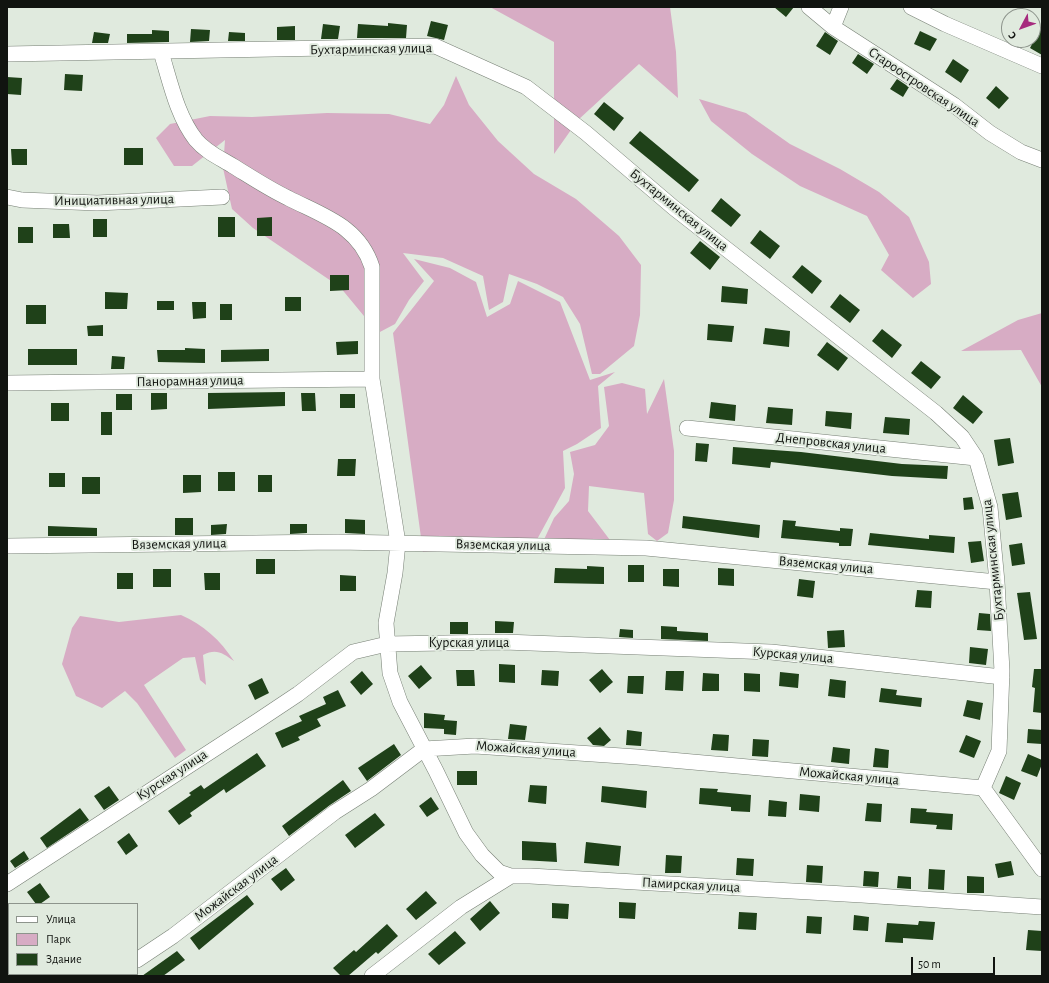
<!DOCTYPE html>
<html>
<head>
<meta charset="utf-8">
<style>
	body { margin:0 }
	#map { position:relative; width:1049px; height:983px; overflow:hidden; background:#e0eade; font-family:"Alegreya Sans",sans-serif }
	canvas { display:block }
	.frame { position:absolute; inset:0; border:8px solid #111410; pointer-events:none }
	.legend { position:absolute; left:8px; top:903px; width:130px; height:72px; box-sizing:border-box; background:#e0eade; border:1px solid #8d948c; margin:0; padding:5px 7px; list-style:none; font-size:12px; color:#111410 }
	.legend li { display:flex; align-items:center; gap:8px; height:20px }
	.legend b { width:20px; border:1px solid #8d948c }
	.north { position:absolute; left:1001px; top:8px; width:40px; height:40px; box-sizing:border-box; background:#e0eade; border:1px solid #8d948c; border-radius:50%; rotate:229deg; font-size:11px; font-weight:700; line-height:16px; text-align:center; color:#111410 }
	.north::after { content:''; display:block; margin:auto; width:14px; height:18px; background:#a62b7e; clip-path:polygon(50% 0,100% 100%,50% 72%,0 100%) }
	.scale { position:absolute; left:911px; top:957px; width:84px; height:18px; box-sizing:border-box; border:2px solid #111410; border-top:0; padding-left:5px; font-size:12px; line-height:14px; white-space:nowrap; color:#111410; -webkit-text-stroke:3px #e0eade; paint-order:stroke }
</style>
</head>
<body>
<div id="map">
<canvas width="1049" height="983"></canvas>
<div class="frame"></div>
<ul class="legend">
<li><b style="height:5px;background:#fff"></b>Улица</li>
<li><b style="height:11px;background:#d7acc4"></b>Парк</li>
<li><b style="height:11px;background:#1f4119"></b>Здание</li>
</ul>
<div class="north">С</div>
<div class="scale">50 m</div>
</div>
<script>
const context = document.querySelector('canvas').getContext('2d');
context.lineJoin = 'round';
function paint(path, color) { context.fillStyle = color; context.fill(path, 'evenodd'); }
function strokePath(path, color, width, dash) { context.strokeStyle = color; context.lineWidth = width; context.lineCap = dash ? 'butt' : 'round'; context.setLineDash(dash || []); context.stroke(path); }
function label(font, color, halo, rows, align = 'center') {
  context.font = font + ' "Alegreya Sans",sans-serif'; context.lineWidth = 4; context.setLineDash([]); context.textBaseline = 'middle'; context.strokeStyle = halo; context.fillStyle = color; for (const [text, x, y, turn = 0] of rows) {
    context.save(); context.translate(x, y); context.rotate((+turn || 0) * Math.PI / 180); context.textAlign = isNaN(turn) ? turn : align; if (halo) context.strokeText(text, 0, 0); context.fillText(text, 0, 0); context.restore();
  }
}
paint(new Path2D(`
	M490 7H670L676 52 678 98 639 64 578 120 554 154V42Z
	M456 76 469 105 498 141 534 174 576 199 619 236 641 265 640 315 634 346 600 374H592L580 324 563 297 537 284 509 274 503 302 489 310 483 276 443 258 403 253 424 281 409 300 395 324 378 333 340 287 253 228 232 209 223 168 225 140 192 166H174L156 138 170 124 210 116 252 117 327 113 389 114 430 124 444 105Z
	M699 99 746 113 790 144 840 169 879 192 909 217 929 262 931 284 913 298 881 270 889 255 867 216 800 186 752 154 711 121Z
	M414 259 450 268 476 282 487 317 510 304 518 281 560 302 590 380 615 372 598 386 601 428 577 444 563 451 565 488 534 545 520 548 423 552 393 333 434 281Z
	M1042 313V387L1021 350 961 351 1018 320Z
	M664 379 674 451V500L668 533 657 541 648 534 644 493 589 486 588 511 616 548 541 546 554 518 569 501 574 474 570 452 595 445 609 426 604 387 622 383 645 389 647 414Z
	M181 615C204 625 220 640 234 661 223 653 216 648 203 655L206 685 200 680 195 657 183 658 144 685 186 750 175 758 137 703 125 691 102 708 76 696 62 664 72 628 80 616 119 622Z`), '#d7acc4');
paint(new Path2D(`
	M774 7H794L786 17Z
	M431 21 448 25 444 40 427 36Z
	M388 23 407 25 406 38H357L358 24 388 26Z
	M323 24 340 26 338 39H321Z
	M1042 25V55L1030 48Z
	M295 26V40H277V27Z
	M191 29 210 30 209 41 190 42Z
	M152 30 169 31V42L127 43V34H152Z
	M920 31 937 39 930 51 914 44Z
	M94 32 110 34 108 43H92Z
	M229 32 245 33V41H228Z
	M825 32 838 41 830 55 816 46Z
	M858 54 874 64 867 74 852 63Z
	M953 59 969 70 961 83 945 72Z
	M65 74 83 75 82 91 64 90Z
	M7 77 22 78 21 95 7 94Z
	M897 79 909 87 903 97 890 89Z
	M996 86 1009 98 999 109 986 98Z
	M604 102 624 118 614 131 594 114Z
	M640 131 699 180 689 192 629 143Z
	M124 148H143V165H124Z
	M11 149H27V165H12Z
	M721 198 741 215 731 227 711 211Z
	M218 217H235V237H218Z
	M272 217V236H257V218Z
	M93 219H107V237H93Z
	M53 224H69L70 238H53Z
	M18 227H33V243H18Z
	M760 230 780 246 770 259 750 243Z
	M700 241 720 257 710 270 690 253Z
	M802 265 822 281 812 294 792 277Z
	M330 275H349V290L330 291Z
	M722 286 748 289 747 304 721 302Z
	M105 292 128 293 127 309H105Z
	M840 294 860 310 850 323 830 307Z
	M285 297H301V311H285Z
	M157 301H174V310H157Z
	M192 302H206V318L193 319Z
	M220 304H232V320H220Z
	M26 305H46V324H26Z
	M708 324 734 326 732 342 707 340Z
	M103 325V336H88L87 326Z
	M765 328 790 331 789 347 763 344Z
	M882 329 902 345 892 358 872 341Z
	M358 341V354L337 355 336 342Z
	M827 342 848 358 838 371 817 355Z
	M185 348 205 349V363L158 362 157 350H185Z
	M28 349H77V365H28Z
	M269 349V361L221 362V350Z
	M112 356 125 357 124 369H111Z
	M921 361 941 377 931 389 911 373Z
	M285 392V406L208 409V393Z
	M151 393H167V409L151 410Z
	M301 393H315L316 411H302Z
	M116 394H132V410H116Z
	M340 394H355V408H340Z
	M963 395 983 412 973 424 953 408Z
	M711 402 736 405 735 421 709 418Z
	M51 403H69V421H51Z
	M768 407 793 409 792 425 766 423Z
	M826 411 852 413 851 429 825 426Z
	M101 412H112V435H101Z
	M885 417 910 419 909 435 883 433Z
	M1010 438 1014 463 998 466 994 440Z
	M696 443 709 444 707 462 695 461Z
	M733 447 801 452 902 464 948 466 947 479 892 476 771 462 770 468 732 464Z
	M338 459H356L355 476H337Z
	M218 472H235V491H218Z
	M49 473H65V487H49Z
	M183 475H201V492L183 493Z
	M258 475H272V492H258Z
	M82 477H100V494H82Z
	M1018 492 1022 517 1006 520 1002 494Z
	M972 497 974 509 964 510 963 498Z
	M683 516 760 525 759 538 682 528Z
	M175 518H193V535H175Z
	M345 519 365 520V534L345 533Z
	M783 520 796 521 795 526 840 531V528L853 529 851 546H839V543L781 538Z
	M227 524 226 534 211 535V525Z
	M290 524H307V533L290 534Z
	M48 526 97 528V536H48Z
	M870 533 929 539V535L955 537 954 553 868 545Z
	M981 541 984 561 971 563 968 542Z
	M1022 543 1025 564 1012 566 1009 545Z
	M256 559H275V574H256Z
	M628 565H644V582H628Z
	M587 566 604 567V584L554 583 555 568 587 569Z
	M718 568 734 569V586L718 585Z
	M153 569H171V587H153Z
	M663 569H679V587L663 586Z
	M117 573H133V589H117Z
	M204 573H220V590H205Z
	M340 575 356 576V591H340Z
	M799 579 815 581 813 598 797 596Z
	M917 590 932 591 931 608 915 607Z
	M1030 592 1037 639 1024 640 1017 593Z
	M979 613 990 614 991 631 977 630Z
	M495 621 514 622 513 633H495Z
	M450 622H468V634H450Z
	M661 626 677 627V631L708 633V641L661 639Z
	M620 629 633 630V638L619 637Z
	M844 630 845 647 828 648 827 631Z
	M970 647 988 649 986 665 969 663Z
	M499 664 515 665V683L499 682Z
	M421 665 432 678 419 689 408 676Z
	M602 669 613 682 600 693 589 680Z
	M1034 669H1042V713L1033 712 1035 688 1032 687Z
	M456 670H474L475 686H457Z
	M542 670 559 671 558 686 541 685Z
	M362 671 373 684 361 695 350 682Z
	M666 671H684L683 691 665 690Z
	M780 672 799 674 798 688 779 686Z
	M703 673 719 674V691H702Z
	M744 673 760 674V692L744 691Z
	M628 676H644L643 694 627 693Z
	M262 678 269 693 255 700 248 685Z
	M830 679 846 681 845 698 828 696Z
	M881 688 897 690 896 695 922 698 921 707 879 702Z
	M338 690 346 706 317 719 321 726 298 737 300 740 282 748 275 733 302 721 299 716 326 704 323 697Z
	M967 700 983 703 980 720 963 716Z
	M424 713 445 715 444 720 457 721 456 735 444 734V729L424 728Z
	M510 724 527 726 525 740 508 739Z
	M600 727 611 740 604 746 593 745 587 738Z
	M1028 729 1042 730V744L1027 743Z
	M627 730 642 732 641 746 626 745Z
	M713 734 729 735 728 751 711 750Z
	M966 735 981 741 974 758 959 752Z
	M753 739 769 740 768 757 752 756Z
	M394 744 401 755 367 781 358 768Z
	M833 747 850 749 849 764 831 762Z
	M875 748 889 750 888 768 873 767Z
	M257 753 266 766 226 793 224 789 190 813 192 816 179 825 168 811 191 795 189 793 201 785 204 789Z
	M1028 754 1042 760V764L1037 777 1021 771Z
	M457 771H477V785H457Z
	M1006 776 1021 783 1014 800 999 793Z
	M343 780 351 791 330 805 289 836 282 826Z
	M530 785 547 786 546 804 528 802Z
	M109 786 119 800 104 810 94 796Z
	M602 786 647 791 646 808 601 802Z
	M700 788 718 789 717 792 751 795 750 812 731 811V807L699 804Z
	M800 794 820 796 819 812 799 810Z
	M431 797 439 809 427 817 419 806Z
	M769 800 787 802 786 817 768 816Z
	M867 803 882 804 881 822 865 821Z
	M80 808 89 820 47 848 40 838Z
	M911 808 927 809 926 812 953 814 952 830 936 829 937 825 910 823Z
	M375 813 385 825 355 848 345 835Z
	M129 833 138 846 126 855 117 842Z
	M522 841 556 843 557 862 522 860Z
	M586 842 621 846 619 866 584 863Z
	M24 851 29 859 15 868 10 861Z
	M666 855 682 856 681 873H665Z
	M737 858 754 859 753 876 736 875Z
	M1011 861 1014 875 998 878 995 864Z
	M807 865 823 866 822 883 806 882Z
	M286 868 295 880 281 891 271 879Z
	M929 869 945 870 944 890 928 889Z
	M864 871 879 872 878 887 863 886Z
	M898 876 911 877V889L897 888Z
	M967 876 984 877V893H967Z
	M40 883 50 897 40 904H36L27 892Z
	M426 891 437 903 416 920 406 909Z
	M247 895 254 904 199 950 190 938Z
	M490 901 500 913 480 931 470 919Z
	M619 902 636 903 635 919 619 918Z
	M552 903 569 904 568 919 552 918Z
	M739 912 757 913 756 930 738 929Z
	M854 915 869 917 868 931 853 930Z
	M807 916 822 917 821 934 806 933Z
	M919 921 935 922 933 940 903 938V943L885 942 887 923 918 925Z
	M387 924 398 936 378 954 376 952 348 976H341L333 968 354 950 356 952Z
	M1028 930 1042 931V951L1026 950Z
	M455 931 466 943 439 965 428 954Z
	M177 951 185 960 163 976H142Z`), '#1f4119');
const minor = new Path2D(`
	M809 7 833 27 954 105 990 133 1021 152 1042 160
	M911 7 945 24 1042 66
	M833 27 841 7
	M161 52C170 81 177 116 196 140 206 152 220 158 233 166 251 177 269 189 288 198 323 216 359 226 372 267V379L398 543 395 573 386 623 390 673 400 702 436 771 466 833 482 855 499 872 511 876
	M7 54 435 46 526 87 586 133 674 208 936 413 962 437 976 458 990 507 997 582 1002 671 999 751 983 788
	M7 197 22 200 97 203 222 197
	M7 383 372 379
	M687 428 976 458
	M7 546 338 542 646 548 997 582
	M983 788 1042 869
	M7 884 259 720 298 694 353 652 387 644 504 642 771 652 1002 677
	M137 960 173 936 335 812 371 789 424 749 475 746 637 757 983 788
	M113 976 116 974
	M372 976 461 907 511 876H530L862 895 1042 907`);
strokePath(minor, '#767f74', 16);
strokePath(minor, '#fff', 15);
label('14px', '#111410', '#e0eade', [
	["Бухтарминская улица",371,49,-1],
	["Староостровская улица",924,87,34],
	["Инициативная улица",114,200,-1],
	["Бухтарминская улица",679,210,39],
	["Панорамная улица",190,381,-1],
	["Днепровская улица",831,443,6],
	["Вяземская улица",179,544,-1],
	["Вяземская улица",503,545,1],
	["Бухтарминская улица",993,560,-96],
	["Вяземская улица",826,565,5],
	["Курская улица",469,643],
	["Курская улица",793,655,5],
	["Можайская улица",526,749,4],
	["Курская улица",172,775,-33],
	["Можайская улица",849,776,5],
	["Памирская улица",691,885,3],
	["Можайская улица",236,888,-37]
]);
</script>
</body>
</html>
